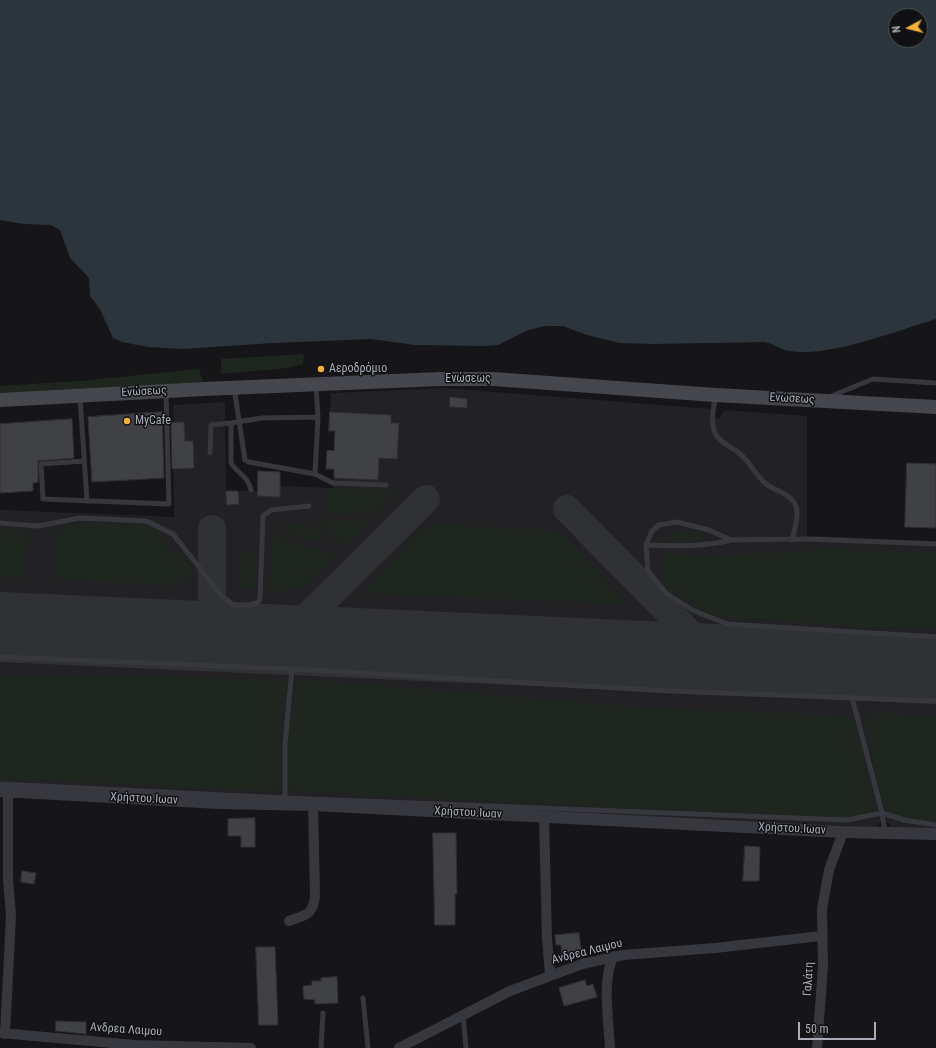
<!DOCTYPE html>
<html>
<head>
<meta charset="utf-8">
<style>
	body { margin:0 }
	#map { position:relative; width:936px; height:1048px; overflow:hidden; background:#161618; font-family:"Roboto Condensed",sans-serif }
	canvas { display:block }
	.north { position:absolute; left:888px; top:8px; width:40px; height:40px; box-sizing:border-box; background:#111113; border:1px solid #4d4f55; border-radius:50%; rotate:263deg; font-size:11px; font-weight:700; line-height:16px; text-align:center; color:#a8adb8 }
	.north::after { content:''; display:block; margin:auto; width:14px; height:18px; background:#f2b134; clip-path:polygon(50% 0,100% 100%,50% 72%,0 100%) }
	.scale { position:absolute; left:798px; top:1022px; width:78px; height:18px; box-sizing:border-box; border:2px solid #a8adb8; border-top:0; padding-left:5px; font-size:12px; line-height:14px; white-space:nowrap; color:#a8adb8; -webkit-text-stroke:3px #111113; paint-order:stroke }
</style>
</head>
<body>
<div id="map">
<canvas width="936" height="1048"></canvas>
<div class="north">N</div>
<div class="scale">50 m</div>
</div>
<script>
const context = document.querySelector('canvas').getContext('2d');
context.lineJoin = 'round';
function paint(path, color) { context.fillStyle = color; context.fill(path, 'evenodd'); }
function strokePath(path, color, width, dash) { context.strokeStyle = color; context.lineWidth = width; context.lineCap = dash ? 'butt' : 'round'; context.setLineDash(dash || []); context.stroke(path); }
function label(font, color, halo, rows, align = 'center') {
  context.font = font + ' "Roboto Condensed",sans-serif'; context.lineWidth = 3; context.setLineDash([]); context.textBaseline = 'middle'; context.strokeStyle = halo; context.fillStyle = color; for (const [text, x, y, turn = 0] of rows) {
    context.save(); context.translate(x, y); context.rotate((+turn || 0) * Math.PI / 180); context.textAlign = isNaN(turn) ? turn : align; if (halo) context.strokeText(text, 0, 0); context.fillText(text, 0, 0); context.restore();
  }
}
paint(new Path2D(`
	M444 388 712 409V418H719L725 410 807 416V536L936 541V829L892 828 889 823H879L876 827 0 788V510L174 517 173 405 225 402 226 491H257L258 471 280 472V486L333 488 334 470 326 469 327 450H334L335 432 329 431 331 393Z`), '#222225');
paint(new Path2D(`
	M304 354 303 364 287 368 221 374V359Z
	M199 369 203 382 0 396V386L80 381Z
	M325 488H333L395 491 379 510 367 513 324 515Z
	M372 519 345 545 323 526 324 521Z
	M92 522H125L151 525 163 534 164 550 179 553 190 567 191 574 188 580 174 585 53 579 54 535C66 526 77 524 92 522Z
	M311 524 329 545 291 532 278 525Z
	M439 524 555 531 570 542 626 604 361 593 423 529Z
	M0 528 28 532 23 577 0 578Z
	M683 531H696L702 538 714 543 666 542 673 534Z
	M273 535 336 557 302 586 269 592V537Z
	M813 549 936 552V629L867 627 713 616 702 613 675 590H668L660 567 663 553 698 556 805 552Z
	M256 552 254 587 240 588 241 553Z
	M0 675 286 679 280 744V784L276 790 269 791 0 778Z
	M296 679 649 708 853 716 875 807 868 814 843 817 640 809 296 791 291 789C280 770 294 703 296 679Z
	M871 713 936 717V822C918 821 895 819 882 805L865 720Z`), '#1e261f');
paint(new Path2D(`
	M0 0H936V319C895 331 832 357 790 351 782 350 774 344 765 342L652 344 620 343 587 335 563 326H546L528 330 498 345 484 346 415 345 371 339 273 343 182 349 148 347 122 342 113 338 100 309 90 296 89 278 70 258 60 230 51 225 24 224 0 220ZM896 16H920V40H896Z`), '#2c353c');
strokePath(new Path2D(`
	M567 509 700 644 722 660
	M326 600C313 617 318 628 333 642
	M195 636 207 627 212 612V529
	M264 639 288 633 303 621 426 499
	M654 656C680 653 688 637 671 615`), '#303135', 28);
strokePath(new Path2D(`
	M0 627 936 669`), '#303135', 70);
const building = new Path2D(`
	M450 397 467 399V408L450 407Z
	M162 412 164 478 92 482 88 417Z
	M330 412 391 415V423H399L397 459 379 458 378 480 334 478V469H326L327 450 334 451 335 431H329Z
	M72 419 74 458 38 461V482L33 483V491L0 493V424Z
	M184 422 185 441H193L194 468 172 469 171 423Z
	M907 463 936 464V528L905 527Z
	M258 471 280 472V497L258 496Z
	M226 491H238L239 504 227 505Z
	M255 818V847H241V836H228V819Z
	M433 833H456L457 894H455V925H435Z
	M745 846 760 847 759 881H743Z
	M22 871 36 873 34 884 21 882Z
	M579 933 582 957 562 959 561 945H556L555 935Z
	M256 947H275L278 1025H259Z
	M337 977 338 1003 315 1004V1000L304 999 303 986 312 985V981H321V978Z
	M585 980 587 986 593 984 597 997 564 1006 559 988Z
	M56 1021 86 1022V1034L56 1031Z`);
paint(building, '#404145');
strokePath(building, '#303034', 1);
strokePath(new Path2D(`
	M234 388 245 460 249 462 315 474 318 417 316 386
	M80 397 87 501
	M715 397C714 407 710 423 715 433 719 442 731 447 739 453 749 461 755 474 765 483 772 489 781 491 789 497 803 507 795 526 792 540
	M829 397 873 379 936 383
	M210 453 211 425 231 423
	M84 461 41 464 43 499 169 504 166 392
	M315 474 333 483 386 485
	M251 490C248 476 238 474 231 463V423L262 418 318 417
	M0 523 38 526 80 518 146 521 173 534 221 595 233 605H250L257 603 260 599 263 516 271 510 309 506
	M936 544 809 539 731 540 709 530 677 522 659 525 652 531 646 545 648 571 666 593 692 610 727 624 936 637
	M646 545C675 546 703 547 731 540
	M0 657 292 669 670 691 936 701
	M852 697 882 813 885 832
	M0 784 285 798 847 820 882 813 904 820 936 825
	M285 798V744L292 669
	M363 998 368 1048
	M463 1015 466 1048
	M321 1048 323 1013`), '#37383d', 5);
strokePath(new Path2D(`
	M544 817 547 938 550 975
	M289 921C305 915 312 916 315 897L313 805
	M0 1033 135 1045 251 1048
	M5 1034 11 916 8 879V792
	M399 1048 510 991 582 964 623 955 715 948 821 936
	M610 1048C609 1023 601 978 614 956
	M817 1048 823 967 822 909 829 870 843 832`), '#37383d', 10);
strokePath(new Path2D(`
	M0 791 219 803 313 805 843 832 936 834`), '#37383d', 12);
strokePath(new Path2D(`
	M0 400 204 389 440 379H493L715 395 936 407`), '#45474d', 14);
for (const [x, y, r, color] of [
	[321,369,4,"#f2b134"],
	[127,421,4,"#f2b134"]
]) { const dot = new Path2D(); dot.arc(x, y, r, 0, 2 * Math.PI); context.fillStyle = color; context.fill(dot); strokePath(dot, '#111113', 1.5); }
label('12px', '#a8adb8', '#111113', [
	["Αεροδρόμιο",329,369],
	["MyCafe",135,421]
], 'left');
label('12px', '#a8adb8', '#111113', [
	["Ενώσεως",468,379],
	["Ενώσεως",144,392,-3],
	["Ενώσεως",792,399,3],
	["Χρήστου.Ιωαν",144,799,3],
	["Χρήστου.Ιωαν",468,813,3],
	["Χρήστου.Ιωαν",792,829,3],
	["Ανδρεα Λαιμου",587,952,-14],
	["Γαλάτη",809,979,-87],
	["Ανδρεα Λαιμου",126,1030,4]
]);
</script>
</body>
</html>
